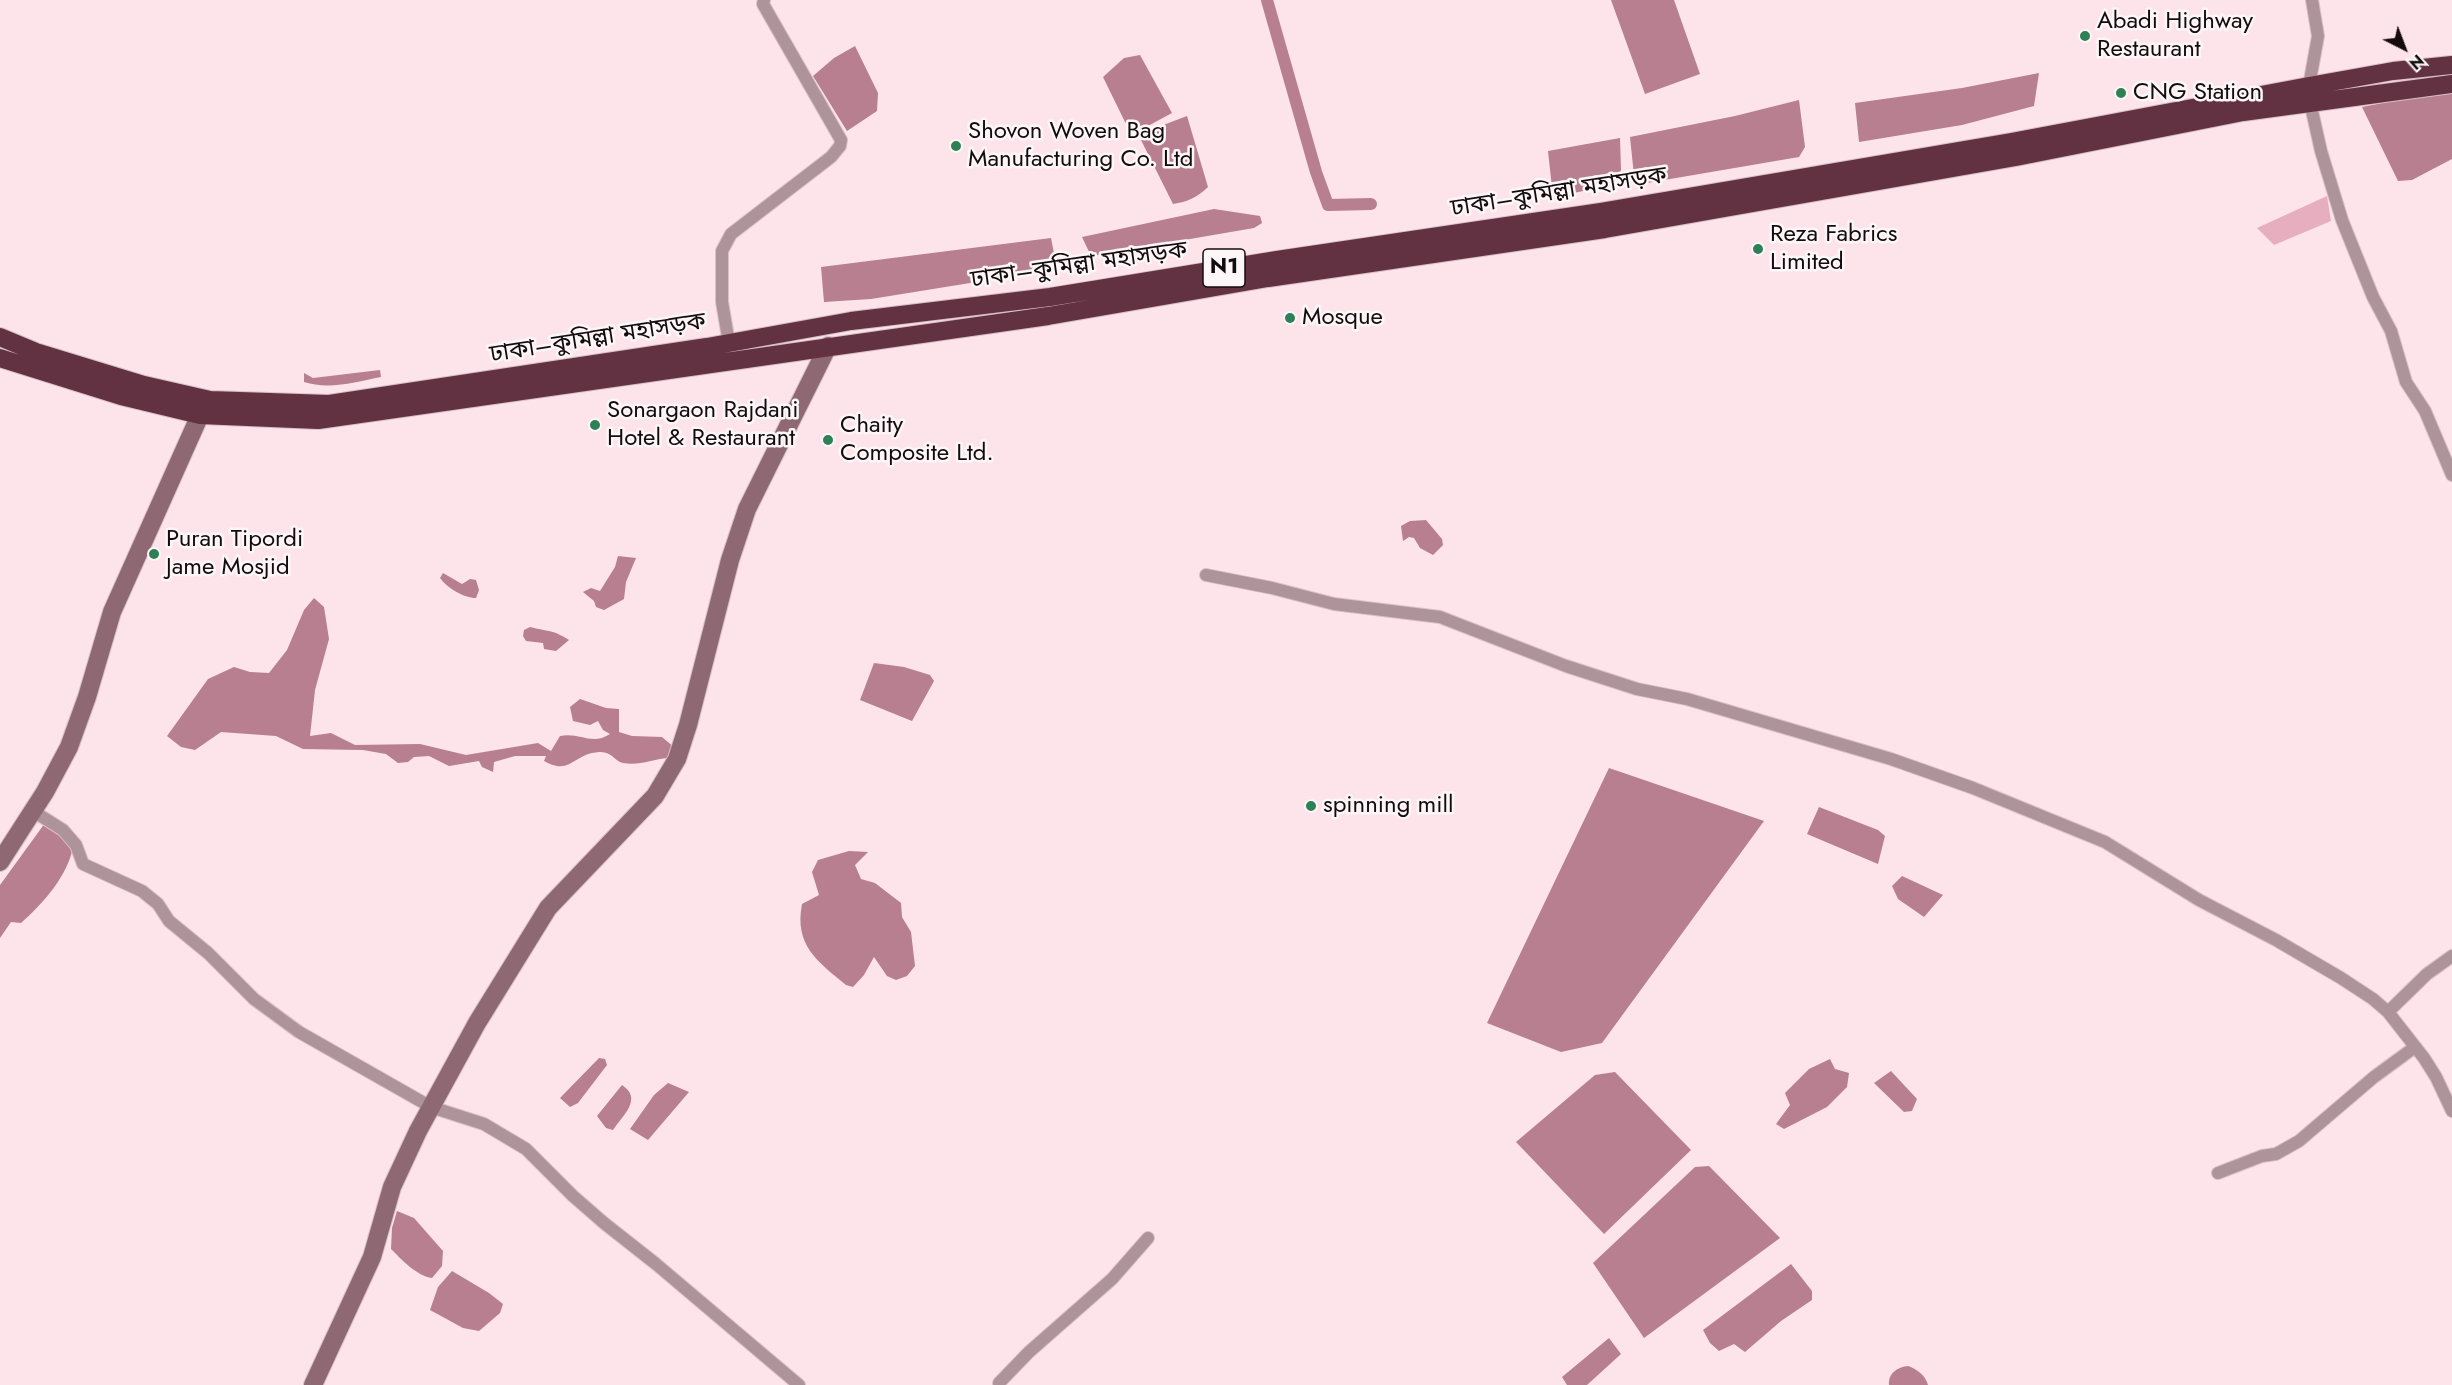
<!DOCTYPE html>
<html>
<head>
<meta charset="utf-8">
<style>
	body { margin:0 }
	#map { position:relative; width:2452px; height:1385px; overflow:hidden; background:#fde3ea; font-family:Jost,sans-serif }
	canvas { display:block }
	.north { position:absolute; left:2374px; top:18px; width:60px; height:60px; -webkit-text-stroke:4px #fcf6f8; paint-order:stroke; rotate:138deg; font-size:16px; font-weight:700; line-height:24px; text-align:center; color:#130b0d }
	.north::after { content:''; display:block; margin:auto; width:21px; height:27px; background:#130b0d; clip-path:polygon(50% 0,100% 100%,50% 72%,0 100%) }
</style>
</head>
<body>
<div id="map">
<canvas width="2452" height="1385"></canvas>
<div class="north">N</div>
</div>
<script>
const context = document.querySelector('canvas').getContext('2d');
context.lineJoin = 'round';
function paint(path, color) { context.fillStyle = color; context.fill(path, 'evenodd'); }
function strokePath(path, color, width, dash) { context.strokeStyle = color; context.lineWidth = width; context.lineCap = dash ? 'butt' : 'round'; context.setLineDash(dash || []); context.stroke(path); }
function label(font, color, halo, rows, align = 'center') {
  context.font = font + ' Jost,"Noto Sans Bengali",sans-serif'; context.lineWidth = 5; context.setLineDash([]); context.textBaseline = 'middle'; context.strokeStyle = halo; context.fillStyle = color; for (const [text, x, y, turn = 0] of rows) {
    context.save(); context.translate(x, y); context.rotate((+turn || 0) * Math.PI / 180); context.textAlign = isNaN(turn) ? turn : align; if (halo) context.strokeText(text, 0, 0); context.fillText(text, 0, 0); context.restore();
  }
}
paint(new Path2D(`
	M2327 196 2331 221 2274 245 2257 228Z`), '#e6aebe');
paint(new Path2D(`
	M1611 0H1674L1700 74 1645 94Z
	M855 46 878 93 877 111 847 131 813 76 834 58Z
	M1140 55 1172 113 1135 133 1125 122 1103 77 1124 58Z
	M2039 73 2034 106 1962 125 1859 142 1855 103 1962 88Z
	M2452 89V159L2412 180 2398 181 2362 107Z
	M1799 100 1805 147 1799 157 1635 185 1630 137 1735 116Z
	M1187 116 1208 187C1198 197 1187 202 1173 204L1141 140 1166 124Z
	M1620 138 1621 170 1614 185 1553 197 1548 151Z
	M1214 209 1260 216 1262 223 1254 228 1091 256 1082 237Z
	M1051 238 1057 269 871 299 824 302 821 267Z
	M380 370 381 377C356 382 329 390 304 382V373L313 378Z
	M1426 520 1442 539 1443 545 1433 555 1420 548 1414 538 1409 537 1403 541 1401 526 1410 521Z
	M618 556 636 558 626 582 624 599 604 610 596 607 594 601 583 592 591 588 600 591 615 567Z
	M443 573 462 584 470 579 476 580 479 590 476 598C464 598 447 588 440 578Z
	M314 598 324 607 329 639 315 690 310 736 331 733 355 745 420 744 466 755 538 743 551 751 560 736C580 732 592 746 610 734L603 730 598 721 590 725 573 721 570 707 580 699 606 708 619 709V732L632 736 662 737 675 748 668 758C652 759 640 766 623 763 614 761 612 751 599 752 572 754 571 776 544 761L546 756H515L494 762 493 772 482 767 479 761 449 766 429 756 414 757 408 762 398 763 386 754 363 750 303 749 276 736 221 732 195 750 181 747 167 736 208 679 234 667 250 672 269 673 287 650 304 610Z
	M530 627C548 632 552 629 569 640L556 651 544 649 543 643 526 641 523 636 524 630Z
	M874 663 904 667 930 675 934 681 912 721 860 700Z
	M1609 768 1764 821 1602 1043 1561 1052 1487 1023Z
	M1819 807 1878 830 1885 836 1878 864 1807 834Z
	M45 823 73 847C68 875 43 904 21 923L11 922 0 938V885Z
	M849 851 868 852 855 865 861 879 875 883 901 903 902 917 911 932 915 966 907 976 896 980 887 976 874 957 864 975 853 987 846 985C817 961 794 945 802 904L819 895 812 872 818 860Z
	M1902 876 1943 895 1924 917 1898 899 1892 886Z
	M599 1058 605 1059 607 1065 578 1103 570 1107 560 1098Z
	M1830 1059 1835 1069 1849 1073 1847 1087 1827 1107 1784 1129 1776 1124 1790 1105 1785 1093 1809 1069Z
	M1891 1071 1917 1099 1912 1111 1904 1112 1874 1083Z
	M1615 1072 1691 1150 1604 1234 1516 1142 1595 1075Z
	M668 1083 689 1092 648 1140 630 1129 654 1095Z
	M622 1085C643 1099 623 1115 613 1130L606 1128 597 1116Z
	M1709 1166 1780 1238 1644 1338 1593 1263 1695 1167Z
	M397 1211 414 1218 443 1251 442 1266 432 1278C417 1276 402 1260 391 1249L392 1228Z
	M1791 1264 1812 1291V1300L1781 1321 1745 1352 1734 1344 1719 1351 1710 1343 1703 1330Z
	M452 1271 489 1293 503 1304 500 1313 479 1331 463 1328 430 1310 438 1287Z
	M1609 1338 1621 1354 1587 1385H1567L1562 1377Z
	M1908 1366C1917 1369 1926 1376 1928 1385H1889C1888 1373 1898 1367 1908 1366Z`), '#b77f8f');
strokePath(new Path2D(`
	M1267 0 1316 172 1328 205 1371 204`), '#b77f8f', 12);
const street = new Path2D(`
	M2309 86 2318 36 2312 0
	M2310 102 2321 151 2342 220 2373 297 2391 331 2406 382 2425 411 2452 475
	M729 343 722 302V251L731 234 831 157 840 146 841 140 763 4 764 0
	M1206 575 1272 588 1334 604 1440 617 1566 666 1637 689 1687 699 1891 759 1973 788 2105 842 2199 900 2276 940 2341 978 2373 999 2388 1012 2424 1058 2436 1077 2452 1111
	M33 811 63 830 76 845 83 864 142 891 158 904 169 921 208 953 254 999 299 1032 431 1107 484 1124 526 1149 573 1196 604 1223 656 1264 799 1385
	M2388 1012 2427 974 2452 956
	M2218 1173 2262 1156 2276 1154 2299 1141 2374 1077 2415 1047
	M999 1383 1029 1352 1112 1279 1148 1238`);
const secondary = new Path2D(`
	M0 862 45 792 69 747 87 697 112 612 200 415
	M313 1385 372 1257 392 1187 418 1131 477 1023 548 908 655 796 677 759 688 725 730 560 747 509 828 346`);
const highway = new Path2D(`
	M0 337 36 352 144 385 210 400 329 404 707 347 851 321 1050 297 1277 260 1601 212 2011 142 2309 86 2393 71 2452 65
	M0 358 121 396 200 415 318 420 1048 316 1268 278 1605 229 2016 157 2243 112 2452 84`);
strokePath(street, '#d8c0c7', 14);
strokePath(secondary, '#d8c0c7', 20);
strokePath(highway, '#d8c0c7', 20);
strokePath(street, '#ae939a', 12);
strokePath(secondary, '#8e6974', 18);
strokePath(highway, '#633242', 18);
for (const [x, y, r, color] of [
	[2085,36,6,"#2d8154"],
	[2121,93,6,"#2d8154"],
	[956,146,6,"#2d8154"],
	[1758,249,6,"#2d8154"],
	[1290,318,6,"#2d8154"],
	[595,425,6,"#2d8154"],
	[828,440,6,"#2d8154"],
	[154,554,6,"#2d8154"],
	[1311,806,6,"#2d8154"]
]) { const dot = new Path2D(); dot.arc(x, y, r, 0, 2 * Math.PI); context.fillStyle = color; context.fill(dot); strokePath(dot, '#fcf6f8', 2); }
for (const [x, y, w] of [
	[1224,268,42]
]) { const box = new Path2D(); box.roundRect(x - w / 2, y - 19, w, 38, 4.5); context.fillStyle = '#fcf6f8'; context.fill(box); strokePath(box, '#130b0d', 1.5); }
label('bold 22px', '#130b0d', null, [
	["N1",1224,268]
]);
label('24px', '#130b0d', '#fcf6f8', [
	["Abadi Highway",2097,22],
	["Restaurant",2097,50],
	["CNG Station",2133,93],
	["Shovon Woven Bag",968,132],
	["Manufacturing Co. Ltd",968,160],
	["Reza Fabrics",1770,235],
	["Limited",1770,263],
	["Mosque",1302,318],
	["Sonargaon Rajdani",607,411],
	["Hotel & Restaurant",607,439],
	["Chaity",840,426],
	["Composite Ltd.",840,454],
	["Puran Tipordi",166,540],
	["Jame Mosjid",166,568],
	["spinning mill",1323,806]
], 'left');
label('24px', '#130b0d', '#fcf6f8', [
	["ঢাকা–কুমিল্লা মহাসড়ক",1559,193,-9],
	["ঢাকা–কুমিল্লা মহাসড়ক",1079,266,-8],
	["ঢাকা–কুমিল্লা মহাসড়ক",598,339,-9]
]);
</script>
</body>
</html>
